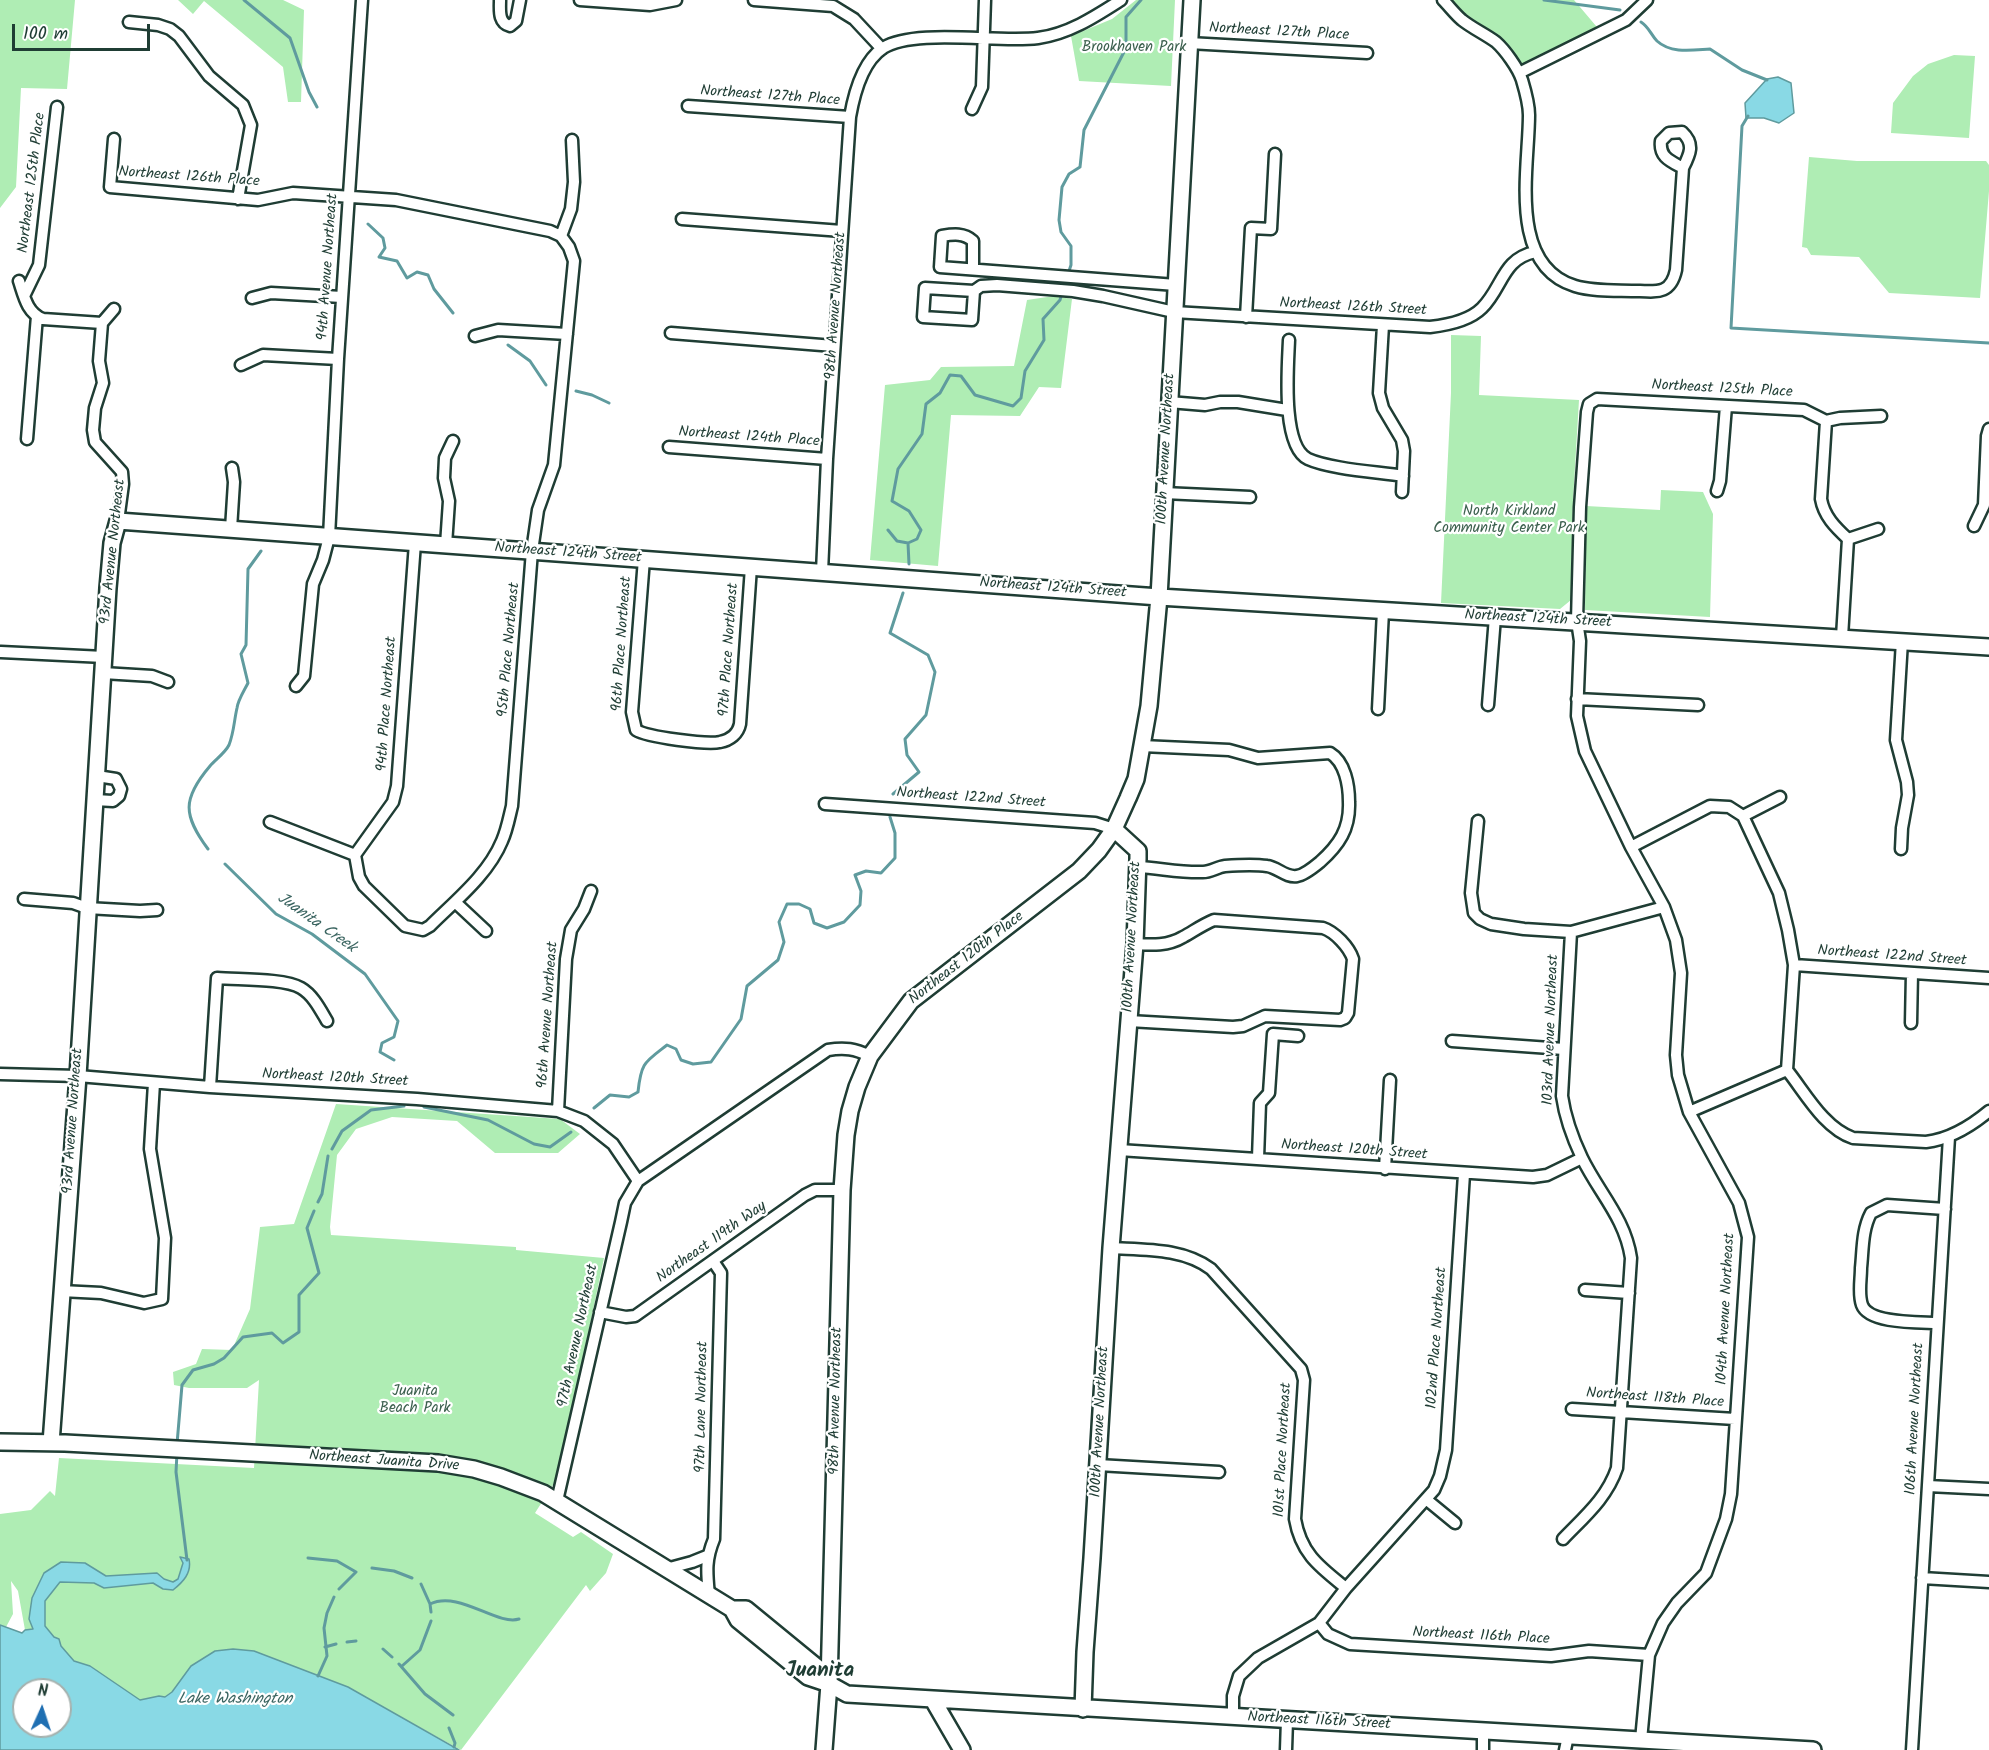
<!DOCTYPE html>
<html>
<head>
<meta charset="utf-8">
<style>
	body { margin:0 }
	#map { position:relative; width:1989px; height:1750px; overflow:hidden; background:#fff; font-family:Kalam,sans-serif }
	canvas { display:block }
	.north { position:absolute; left:12px; top:1678px; width:60px; height:60px; box-sizing:border-box; background:#fff; border:2px solid #a5b1ae; border-radius:50%; rotate:3deg; font-size:16px; font-weight:700; line-height:24px; text-align:center; color:#1f3d34 }
	.north::after { content:''; display:block; margin:auto; width:21px; height:27px; background:#1f6fb2; clip-path:polygon(50% 0,100% 100%,50% 72%,0 100%) }
	.scale { position:absolute; left:12px; top:24px; width:138px; height:27px; box-sizing:border-box; border:3px solid #1f3d34; border-top:0; padding-left:8px; font-size:18px; line-height:21px; white-space:nowrap; color:#1f3d34; -webkit-text-stroke:4px #fff; paint-order:stroke }
</style>
</head>
<body>
<div id="map">
<canvas width="1989" height="1750"></canvas>
<div class="north">N</div>
<div class="scale">100 m</div>
</div>
<script>
const context = document.querySelector('canvas').getContext('2d');
context.lineJoin = 'round';
function paint(path, color) { context.fillStyle = color; context.fill(path, 'evenodd'); }
function strokePath(path, color, width, dash) { context.strokeStyle = color; context.lineWidth = width; context.lineCap = dash ? 'butt' : 'round'; context.setLineDash(dash || []); context.stroke(path); }
function label(font, color, halo, rows, align = 'center') {
  context.font = font + ' Kalam,sans-serif'; context.lineWidth = 4.5; context.setLineDash([]); context.textBaseline = 'middle'; context.strokeStyle = halo; context.fillStyle = color; for (const [text, x, y, turn = 0] of rows) {
    context.save(); context.translate(x, y); context.rotate((+turn || 0) * Math.PI / 180); context.textAlign = isNaN(turn) ? turn : align; if (halo) context.strokeText(text, 0, 0); context.fillText(text, 0, 0); context.restore();
  }
}
paint(new Path2D(`
	M0 0H75L67 89 21 88 16 187 0 208Z
	M178 0H283L304 10 301 102H288L283 67 204 1 193 14Z
	M1136 0H1175L1171 86 1079 81 1071 36 1112 19Z
	M1443 0H1574L1602 33 1519 73 1498 44Z
	M1954 55 1975 56 1969 138 1891 133 1893 103 1913 76 1928 64Z
	M1809 157 1857 161H1986L1989 165V191L1980 298 1889 293 1859 257 1811 255 1807 248 1802 247Z
	M1054 296 1072 299 1061 388 1039 387 1020 416 951 415 938 566 870 560 885 385 930 380 941 367 1014 366 1027 300Z
	M1451 335 1481 336 1479 395 1579 400 1573 501 1571 600 1560 609 1441 603 1451 393Z
	M1661 490 1703 492 1713 514 1710 617 1585 610 1586 506 1660 510Z
	M336 1104 560 1119 580 1134 558 1153H495L457 1121 392 1117 356 1129 337 1155 330 1227 331 1235 516 1247V1250L604 1258 558 1477 535 1513 573 1537 581 1532 613 1554 606 1573 590 1591 586 1585 461 1750 348 1688 254 1651H215L191 1666 172 1692 165 1698 159 1696 140 1701 90 1666 74 1661 42 1629 48 1572 38 1585 33 1629 25 1630 18 1591 11 1581 13 1614 6 1627 0 1625V1514L31 1510 50 1491 55 1496 59 1458 254 1468 259 1380 247 1388H189L174 1385 173 1372 196 1364 202 1349 232 1350 250 1309 260 1227 294 1224Z`), '#afedb4');
const water = new Path2D(`
	M1778 77 1791 83 1794 113 1779 123 1764 118H1746L1745 103 1767 79Z
	M180 1557 189 1559C192 1573 183 1582 173 1590L163 1589 153 1583 104 1588 94 1583 60 1582 45 1601V1626L54 1637 59 1639 61 1646 74 1661 90 1666 140 1700 159 1696 165 1697 172 1692 191 1666 215 1651 233 1649 254 1651 348 1687 459 1750H0V1625L22 1633 25 1630 33 1629 29 1619 32 1598 44 1573 61 1562 85 1563 106 1576 157 1573 164 1579 173 1582 178 1579 183 1563ZM24 1690H60V1726H24Z`);
paint(water, '#89d9e5');
strokePath(water, '#5f9b9e', 1.5);
strokePath(new Path2D(`
	M244 0 290 38 309 92 317 107
	M1544 0 1620 10
	M1641 22C1649 27 1651 35 1657 41 1671 54 1693 50 1710 49L1742 70 1767 80
	M1748 116 1742 126 1731 328 1989 343
	M368 224 383 238 385 248 379 257 397 261 407 278 417 272 428 275 434 289 453 313
	M1068 274 1071 265V246L1061 232 1059 220 1062 187 1069 174 1080 167 1084 130 1126 48V17L1141 0
	M508 345 530 361 546 385
	M576 391 592 395 609 403
	M888 530 897 541 908 543
	M909 564 908 543 917 539 921 530 909 511 892 501 898 469 922 434 926 404 940 393 950 375 961 376 975 395 1013 406 1021 398 1025 371 1044 340 1043 319 1060 300 1066 280
	M893 794 919 772 907 755 905 739 926 715 935 672 928 655 890 633 903 593
	M208 849C183 815 182 799 210 766 216 759 225 753 229 745 234 732 234 721 237 708 238 700 244 691 248 683L241 654 246 645 248 569 261 551
	M225 864 276 914 312 934 365 974 398 1021 394 1037 382 1043 380 1052 394 1060
	M424 1107 488 1120 534 1144 550 1147 571 1132
	M594 1108 610 1095 629 1097 638 1092C641 1062 645 1062 667 1045L676 1049 681 1060 693 1064 711 1062 741 1019 747 986 778 960 784 942 779 922 787 904H799L810 909 814 923 827 928 844 922 860 905 861 891 855 875 866 871 881 873 895 858V833L890 817
	M332 1149 342 1131 371 1110 404 1106
	M318 1202 322 1194 328 1156
	M177 1444 182 1385 193 1370 214 1364 224 1358 243 1337 272 1333 283 1343 299 1332V1295L319 1273 307 1228 314 1211
	M177 1453 176 1472 187 1560
	M308 1558 337 1561 356 1572 339 1589
	M372 1568 394 1571 412 1578
	M421 1584 430 1604 431 1612
	M430 1604C459 1590 497 1626 519 1619
	M347 1642 356 1641
	M325 1647 336 1644
	M383 1649 392 1657
	M399 1664 425 1694 453 1715
	M402 1666 420 1650 431 1621
	M318 1676 327 1656 324 1628 327 1613 334 1597
	M449 1728 455 1743 454 1747`), '#5f9b9e', 3);
const street = new Path2D(`
	M500 0C500 10 498 23 510 26L516 21 520 0
	M580 0 650 5 676 0
	M754 0 833 6 854 19 882 49
	M1443 0C1449 6 1455 14 1462 20 1472 28 1485 34 1496 42 1505 50 1518 68 1522 80 1525 90 1529 104 1529 115 1529 168 1507 265 1575 286 1595 292 1618 290 1639 291 1659 292 1671 293 1676 270L1683 168C1690 154 1695 144 1682 132L1669 133 1661 141C1659 157 1670 161 1683 168
	M129 22 158 25 170 29 179 36 209 76 243 105 251 125 238 199
	M1189 43 1367 53
	M1519 73 1626 20 1647 0
	M688 106 850 117
	M972 109 982 87 985 0
	M114 139 110 187 258 200 293 193 396 200 550 231 561 236
	M682 219 842 231
	M973 269V241C964 233 954 234 942 236L940 267 1176 285
	M19 281C24 296 27 313 43 319L102 323
	M974 291 972 320 923 317 925 288 974 291 981 286 997 285 1073 291 1103 296 1174 312 1430 327C1448 325 1469 321 1482 308 1503 287 1502 259 1535 252
	M24 296 39 265 57 107
	M252 298 271 293 342 297
	M114 309 102 323 99 361 103 383 95 408 93 430 95 442 122 472 123 484 118 521
	M1246 317 1251 228 1271 229 1275 154
	M1383 325 1379 393 1383 408 1402 440 1404 451 1402 492
	M671 333 834 346
	M475 336 498 330 567 334
	M1289 340C1288 366 1281 446 1308 459 1330 469 1378 472 1403 476
	M241 365 263 355 338 359
	M1169 402 1205 405 1220 402H1238L1287 410
	M1826 421 1821 499C1824 516 1835 527 1848 539L1842 637
	M27 439 37 316
	M669 447 827 459
	M1717 491 1720 481 1726 406
	M1164 493 1250 497
	M1974 526 1984 505 1987 436 1989 429
	M231 529 234 482 232 468
	M1848 539 1878 529
	M446 545 449 501 444 478 445 458 453 441
	M644 559 632 712 636 730C647 737 707 745 720 742 730 740 738 734 740 724L751 567
	M822 572 827 459 850 117C854 94 862 62 883 48 915 28 998 43 1038 38 1069 34 1096 16 1121 0
	M1 652 104 657
	M103 673 152 676 168 682
	M296 686 304 676 313 584 323 560 329 537 338 359 362 0
	M1577 699 1698 705
	M1488 705 1495 617
	M1378 709 1383 611
	M95 800 113 801 119 796 121 789 116 779 97 776
	M825 804 1095 823 1114 829
	M1743 816 1780 797
	M1478 821 1471 893 1474 913 1480 919 1491 924 1524 929 1571 932 1664 907
	M270 822 355 855 359 877 364 886 405 926 423 930 430 926C455 901 488 875 502 841 507 830 509 818 512 806L532 551 538 510 554 465 574 261 569 247 561 236 571 209 574 182 572 140
	M1631 847 1710 806 1729 807 1743 816 1779 893 1788 930 1794 965 1787 1070
	M1901 849 1902 828 1908 795 1907 782 1896 740 1902 641
	M355 855 393 802 397 786 415 543
	M1138 867C1159 868 1182 873 1203 872 1211 872 1217 867 1225 866 1238 865 1254 864 1267 866 1277 867 1286 878 1297 876 1304 875 1314 867 1320 862 1339 845 1350 829 1349 802 1349 785 1345 762 1330 753L1258 758 1229 750 1142 746
	M24 899 73 903 87 908 140 911 157 910
	M455 902 486 931
	M1794 965 1989 978
	M1129 1021 1233 1027 1243 1026 1265 1016 1340 1020 1345 1018 1348 1013 1353 959C1349 947 1335 932 1323 928L1214 920C1202 925 1194 931 1183 937 1168 946 1152 945 1135 944
	M1911 1023 1912 973
	M1452 1041 1564 1049
	M1787 1070C1806 1094 1824 1128 1853 1138L1926 1142C1950 1139 1971 1126 1989 1111
	M0 1074 78 1076 210 1087 417 1099 558 1111 584 1121 613 1144 638 1181
	M210 1087 217 978C237 980 284 978 301 988 313 995 320 1009 327 1021
	M558 1111 566 959 571 930 584 909 591 891
	M1689 1112 1787 1070
	M1119 1150 1533 1177 1547 1175 1582 1158
	M1258 1158 1260 1103 1269 1093 1273 1034 1298 1036
	M1385 1169 1390 1080
	M1111 1248C1145 1250 1183 1248 1211 1269L1301 1369 1304 1380 1295 1519C1301 1554 1320 1567 1346 1588
	M1585 1290 1629 1293
	M61 1291 101 1293 144 1303 162 1299 165 1238 150 1149 154 1083
	M600 1312 626 1317 635 1316 805 1195 815 1190H842
	M1937 1323C1919 1322 1869 1324 1862 1305 1858 1294 1861 1280 1861 1268 1863 1249 1862 1230 1871 1213L1887 1205 1945 1209
	M1572 1409 1735 1419
	M1098 1465 1219 1472
	M1928 1486 1989 1489
	M1427 1500 1455 1523
	M557 1501 621 1222 625 1203 638 1181 828 1050C845 1047 855 1049 870 1056
	M1563 1539C1584 1517 1607 1498 1617 1468L1631 1258C1625 1218 1599 1193 1582 1158 1573 1139 1565 1117 1562 1096L1571 932
	M666 1569 692 1562 707 1556
	M1922 1578 1989 1582
	M709 1596C707 1573 705 1561 714 1539L721 1273 713 1261
	M1319 1623 1328 1634 1350 1644 1551 1656 1589 1651 1649 1655
	M1233 1718V1696L1239 1676 1258 1658 1319 1623 1346 1588 1434 1490 1440 1476 1446 1450 1464 1174
	M1641 1740 1649 1655 1663 1623 1677 1603 1706 1573 1726 1519 1731 1494 1748 1237 1739 1203 1689 1112 1678 1075 1676 1055 1681 973 1676 940 1664 907 1631 847 1585 751 1577 716 1580 641 1577 621 1580 507 1587 412 1589 404 1597 399 1804 410 1826 421 1840 418 1881 416
	M1286 1750 1287 1720
	M1483 1750V1732
	M1565 1750 1568 1736
	M1912 1750 1949 1137`);
const secondary = new Path2D(`
	M0 1442 65 1443 438 1463 474 1469 501 1477 543 1493 732 1609H746L818 1668 829 1684
	M51 1443 78 1076 108 588 112 543 118 521 1159 597 1989 647
	M732 1609 738 1620 808 1677 829 1684 847 1694 1813 1750
	M933 1700 962 1750
	M1083 1709 1085 1652 1092 1558 1111 1248 1135 944 1138 859V851L1114 829
	M824 1750 829 1684 842 1190 846 1135 850 1111 857 1087 870 1056 911 1001 1079 871 1099 850 1114 829 1128 798 1136 779 1149 706 1159 597 1192 0`);
strokePath(street, '#1f3d34', 15);
strokePath(secondary, '#1f3d34', 20);
strokePath(street, '#fff', 10);
strokePath(secondary, '#fff', 15);
label('15px', '#1f3d34', '#fff', [
	["Northeast 127th Place",1279,33,3],
	["Northeast 127th Place",770,97,4],
	["Northeast 126th Place",189,178,4],
	["Northeast 125th Place",33,183,-83],
	["94th Avenue Northeast",329,267,-86],
	["98th Avenue Northeast",837,306,-86],
	["Northeast 126th Street",1353,308,3],
	["Northeast 125th Place",1722,390,3],
	["Northeast 124th Place",749,438,4],
	["100th Avenue Northeast",1167,449,-87],
	["93rd Avenue Northeast",114,552,-84],
	["Northeast 124th Street",568,554,4],
	["Northeast 124th Street",1053,589,4],
	["Northeast 124th Street",1538,620,3],
	["96th Place Northeast",623,644,-86],
	["95th Place Northeast",510,650,-85],
	["97th Place Northeast",730,650,-86],
	["94th Place Northeast",388,704,-86],
	["Northeast 122nd Street",971,799,4],
	["100th Avenue Northeast",1133,937,-87],
	["Northeast 122nd Street",1892,957,4],
	["Northeast 120th Place",967,959,-38],
	["96th Avenue Northeast",549,1015,-86],
	["103rd Avenue Northeast",1552,1030,-88],
	["Northeast 120th Street",335,1079,3],
	["93rd Avenue Northeast",74,1121,-86],
	["Northeast 120th Street",1354,1151,4],
	["Northeast 119th Way",712,1243,-35],
	["104th Avenue Northeast",1727,1309,-87],
	["97th Avenue Northeast",579,1336,-78],
	["102nd Place Northeast",1438,1338,-86],
	["Northeast 118th Place",1655,1399,4],
	["98th Avenue Northeast",837,1401,-89],
	["97th Lane Northeast",703,1407,-89],
	["106th Avenue Northeast",1916,1419,-87],
	["100th Avenue Northeast",1101,1422,-87],
	["101st Place Northeast",1284,1450,-87],
	["Northeast Juanita Drive",384,1462,4],
	["Northeast 116th Place",1481,1637,3],
	["Northeast 116th Street",1319,1722,3]
]);
label('15px', '#3c604e', '#fff', [
	["Brookhaven Park",1134,48],
	["North Kirkland",1509,512],
	["Community Center Park",1509,529],
	["Juanita",415,1392],
	["Beach Park",415,1409]
]);
label('italic 16px', '#3a6460', '#fff', [
	["Juanita Creek",316,924,35],
	["Lake Washington",235,1700]
]);
label('bold 21px', '#1f3d34', '#fff', [
	["Juanita",820,1672]
]);
</script>
</body>
</html>
